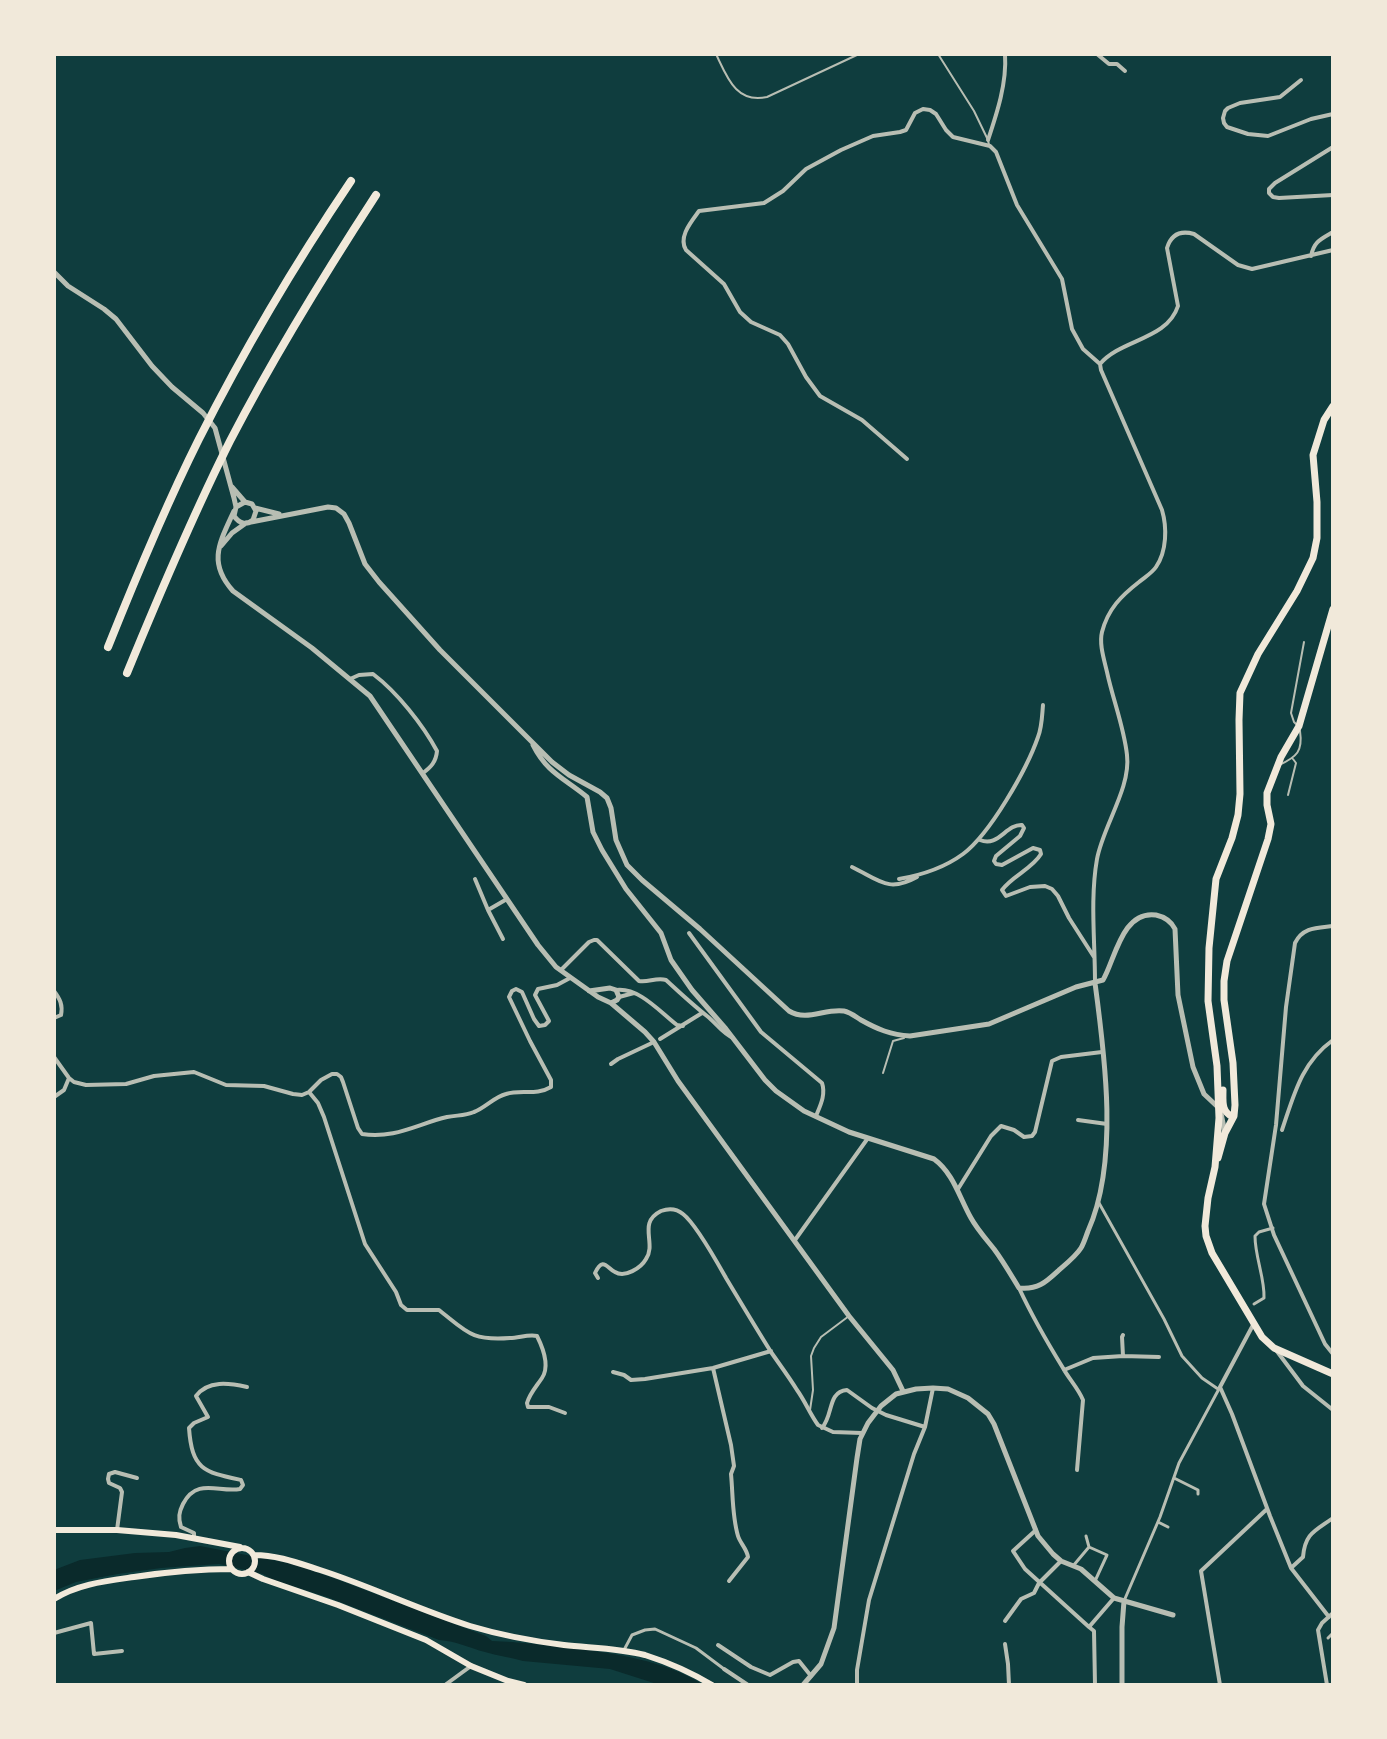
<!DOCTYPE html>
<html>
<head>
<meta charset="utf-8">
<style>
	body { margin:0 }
	#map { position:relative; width:1387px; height:1739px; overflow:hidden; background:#0f3d3e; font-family:"Golos Text",sans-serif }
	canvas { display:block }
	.frame { position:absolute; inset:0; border:56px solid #f1e9da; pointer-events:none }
</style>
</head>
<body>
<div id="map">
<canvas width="1387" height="1739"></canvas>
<div class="frame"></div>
</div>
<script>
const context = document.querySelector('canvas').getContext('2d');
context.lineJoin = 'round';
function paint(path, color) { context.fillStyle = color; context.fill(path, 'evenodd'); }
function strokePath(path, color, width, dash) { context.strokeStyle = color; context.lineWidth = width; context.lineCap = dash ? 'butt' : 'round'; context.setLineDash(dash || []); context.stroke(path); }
paint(new Path2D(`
	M200 1546 293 1564 336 1579 486 1636 492 1641C519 1642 545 1645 571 1648 618 1654 663 1660 704 1685H660L610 1669 523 1661C510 1657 497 1656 485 1652 469 1648 457 1641 439 1640L327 1597 273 1580 263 1574 219 1564 161 1568 118 1574 76 1582 54 1591V1570L80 1560 135 1553 169 1552 185 1548Z`), '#0a2a2b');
strokePath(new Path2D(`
	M716 54C727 77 736 104 767 97L859 54
	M938 54 974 111 988 140 989 145
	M1298 726 1294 722 1291 713 1304 642
	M1279 765C1297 757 1303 751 1300 731
	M1288 795 1296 763 1293 759
	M883 1073 893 1041 904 1038
	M810 1410 813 1390 811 1356 814 1348 821 1337 849 1316`), '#b8beb3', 2);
strokePath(new Path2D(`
	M1099 1203 1164 1319 1182 1356 1202 1378 1218 1389
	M1254 1304 1264 1298C1265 1279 1255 1257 1255 1236L1259 1232 1273 1228
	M1174 1478 1198 1490V1494
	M1158 1522 1168 1527
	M1089 1547 1107 1555 1095 1581
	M1073 1566 1089 1547 1086 1536
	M1124 1601 1160 1517 1179 1463 1220 1387
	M1328 1638 1333 1633
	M624 1650 632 1635 645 1630 655 1629 696 1648 724 1669`), '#b8beb3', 3);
strokePath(new Path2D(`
	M1097 54 1109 64H1117L1125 71
	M1301 80 1280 97 1240 103 1228 108 1225 111 1223 118 1224 123 1227 127 1248 134 1268 136 1311 119 1333 114
	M988 140C997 113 1007 83 1005 54
	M1333 147 1275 183 1269 189V193L1273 197 1279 198 1333 195
	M1311 256C1314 241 1321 239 1333 232
	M907 459 862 420 820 396 806 377 788 344 780 335 751 322 740 312 724 284 686 250C678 237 691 222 699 211L764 203 783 191 806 169 841 150 873 136 900 132 906 130 915 113 923 109 930 110 936 114 946 130 953 137 990 146 996 152 1017 205 1062 279 1072 329 1083 349 1100 364
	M350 679 359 675 373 674C397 692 423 725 437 751 436 762 431 767 423 773
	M980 840C998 848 1006 824 1022 825L1024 828 1020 836 996 856 994 861 996 864 1002 865 1033 848 1040 850 1041 854C1032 869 1012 876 1002 890L1006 896 1030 887 1045 886 1052 889 1058 896 1069 918 1094 957
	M852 867C879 880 888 893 917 877
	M475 879 488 910 507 899
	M899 879C922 875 944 868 963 854 990 834 1027 769 1038 737 1042 727 1042 716 1043 705
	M488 910 503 939
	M1333 926C1317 928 1303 927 1295 943L1286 1007 1276 1125 1264 1204 1274 1235 1325 1344 1333 1354
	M689 933 761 1032 822 1083C826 1095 820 1106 816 1116
	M561 970 589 942 594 940H597L639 981C648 983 656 977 666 980 680 993 693 1005 707 1016 716 1023 722 1033 733 1038
	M1095 982C1095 941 1090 899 1097 859 1103 826 1131 788 1127 755 1124 727 1113 700 1107 672 1104 659 1099 644 1102 632 1108 609 1121 596 1139 582 1145 577 1152 573 1156 567 1167 551 1167 527 1162 510L1101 370 1100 364C1121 339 1167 340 1178 306L1167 248C1171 235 1180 230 1194 234L1238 265 1252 269 1333 250
	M616 990C639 987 660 1012 677 1025L683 1026
	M54 991C60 999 63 1005 61 1015L54 1018
	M619 997 634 993
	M660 1039 702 1013
	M54 1057 69 1078 74 1082 86 1085 126 1084 154 1076 194 1072 226 1085 264 1086 293 1094 302 1095 309 1092 321 1080 332 1074H337L341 1077 343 1082 358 1128 362 1134C395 1139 417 1124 447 1117 457 1115 465 1116 474 1112 485 1108 494 1097 506 1094 521 1089 536 1096 551 1087V1080L530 1041 509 997 512 991 516 989 522 992 534 1019 539 1026 545 1025 549 1021 535 995 538 989 557 985 570 978
	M611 1064 618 1059 654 1042
	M309 1092 318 1103 324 1117 365 1244 396 1292 401 1305 407 1310H439C467 1332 471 1341 510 1338 519 1338 528 1334 537 1336 543 1348 550 1366 542 1378 536 1387 530 1393 527 1403L528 1407H549L565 1413
	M54 1097 64 1090 69 1078
	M1078 1120 1107 1124
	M1282 1130C1294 1095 1301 1063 1333 1040
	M958 1189 991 1136 1001 1126 1014 1130 1024 1137 1032 1136 1035 1132 1052 1061 1061 1057 1102 1052
	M795 1240 868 1138
	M598 1278 595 1273C603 1256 607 1268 615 1272 625 1278 641 1268 646 1259 657 1243 637 1223 661 1211 669 1208 677 1209 683 1214 696 1224 717 1262 726 1278 741 1303 756 1328 771 1352 780 1365 789 1377 797 1390 805 1401 810 1414 818 1425L833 1432 862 1433
	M1019 1288C1032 1316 1047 1342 1063 1368 1069 1379 1078 1388 1083 1400L1077 1470
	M1253 1325 1220 1387 1232 1414 1270 1516 1291 1568 1329 1617
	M1276 1350 1303 1386 1333 1410
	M1123 1356 1122 1337 1123 1335
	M713 1368 731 1445 734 1466 731 1474C733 1494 732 1516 738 1536 740 1543 747 1549 748 1557L729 1581
	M1064 1370 1093 1358 1123 1356 1159 1357
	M613 1372 624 1375 631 1380 645 1379 713 1368 771 1351
	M822 1428C834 1414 827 1392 847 1390L872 1408 886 1415 925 1427
	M117 1530 122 1492 120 1488 109 1483 108 1479 109 1474 115 1472 137 1478
	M1036 1530 1013 1551 1025 1569 1089 1627
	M194 1538V1533L181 1527C178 1518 179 1512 183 1504 197 1477 219 1493 240 1489L243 1485 241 1480C204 1472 192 1470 189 1428L194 1423 208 1417 196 1396C208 1380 229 1383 247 1387
	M1291 1568 1303 1557C1305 1533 1315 1531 1333 1518
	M1005 1621 1021 1599 1034 1593 1039 1583 1061 1561
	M54 1633 91 1623 94 1654 122 1651
	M1005 1644 1008 1664 1009 1685
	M718 1645 751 1667 770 1675 793 1662 799 1661 811 1676
	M724 1669 748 1685
	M445 1685 471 1666
	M857 1685V1670L869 1600 914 1454 925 1427 933 1388
	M1095 1685 1094 1631 1089 1627 1114 1598
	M1220 1685 1201 1571 1267 1509
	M1327 1685 1318 1630 1322 1623 1333 1613`), '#b8beb3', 4);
strokePath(new Path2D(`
	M54 272 68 286 104 309 116 319 152 366 172 387 203 413 215 428 234 498 236 507 234 516C239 523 246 526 253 520L256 511 252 504 245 502 236 507
	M232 487 245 502
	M255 508 279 514
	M234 511C220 542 207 562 233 591L312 648 370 696 538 945 556 967 598 997 611 1003 645 1032 654 1042 678 1081 849 1316 893 1370 903 1391
	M251 522 328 507 336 508 344 514 349 523 365 564 379 582 440 650 552 762 569 775 600 792 607 798 611 808 616 840 627 865 642 880 700 929 789 1011C807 1022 825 1008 844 1011 850 1012 856 1017 861 1020 877 1029 891 1035 910 1036L989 1024 1076 987 1103 980C1115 960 1122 910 1156 915 1165 917 1171 921 1175 929L1178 995 1193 1067 1204 1094 1221 1110
	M221 546 232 533 246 523
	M533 745C547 773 564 778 587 797L593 832 602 850 626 889 661 933 671 960 692 990 726 1029 765 1080 776 1091 804 1111 849 1132 934 1159C954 1174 959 1197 971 1218 977 1229 986 1239 994 1249 1003 1261 1011 1275 1019 1288 1038 1290 1046 1282 1059 1270 1066 1264 1076 1256 1081 1248 1084 1243 1086 1236 1088 1231 1119 1162 1105 1057 1095 983
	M589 991 610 988 616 990 619 997 617 1000 611 1003
	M1221 1113 1225 1133
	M803 1685 821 1664 834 1628 857 1458 860 1439 868 1423 881 1406 896 1394 916 1389 933 1388 948 1389 968 1398 988 1414 994 1424 1038 1536 1053 1554 1061 1561 1081 1569 1114 1598 1173 1615
	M1122 1685V1627L1124 1601`), '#b8beb3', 5);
strokePath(new Path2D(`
	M54 1530H117L176 1535 240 1547
	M229 1561a13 13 0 1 1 26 0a13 13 0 1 1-26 0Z
	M254 1555C277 1555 298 1563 320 1570 370 1586 419 1610 470 1626 500 1635 532 1641 564 1645 591 1648 619 1648 645 1655 667 1662 692 1673 712 1685
	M248 1572 263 1579 338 1605 426 1640 471 1666 508 1681 524 1685
	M54 1599C78 1584 106 1581 134 1577 167 1572 199 1569 232 1569`), '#f1e9da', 6);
strokePath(new Path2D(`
	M1333 406 1324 420 1313 455 1317 502V538L1313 558 1297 591 1258 654 1240 693 1239 720 1240 794 1238 815 1232 838 1216 879 1209 948 1208 1001 1217 1066 1219 1118 1215 1167 1208 1198 1205 1226 1206 1236 1212 1253 1262 1337 1274 1348 1333 1374
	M1223 1090C1223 1101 1221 1112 1233 1117
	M1218 1158 1225 1133 1234 1116 1235 1105 1233 1063 1224 1000V981L1227 961 1268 839 1271 824 1267 805V793L1281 757 1299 726 1333 609`), '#f1e9da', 7);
strokePath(new Path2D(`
	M108 647C136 577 165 507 199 439 244 350 295 264 351 181
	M127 673C159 595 192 517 230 441 274 356 324 275 376 195`), '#f1e9da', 8);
</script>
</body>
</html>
